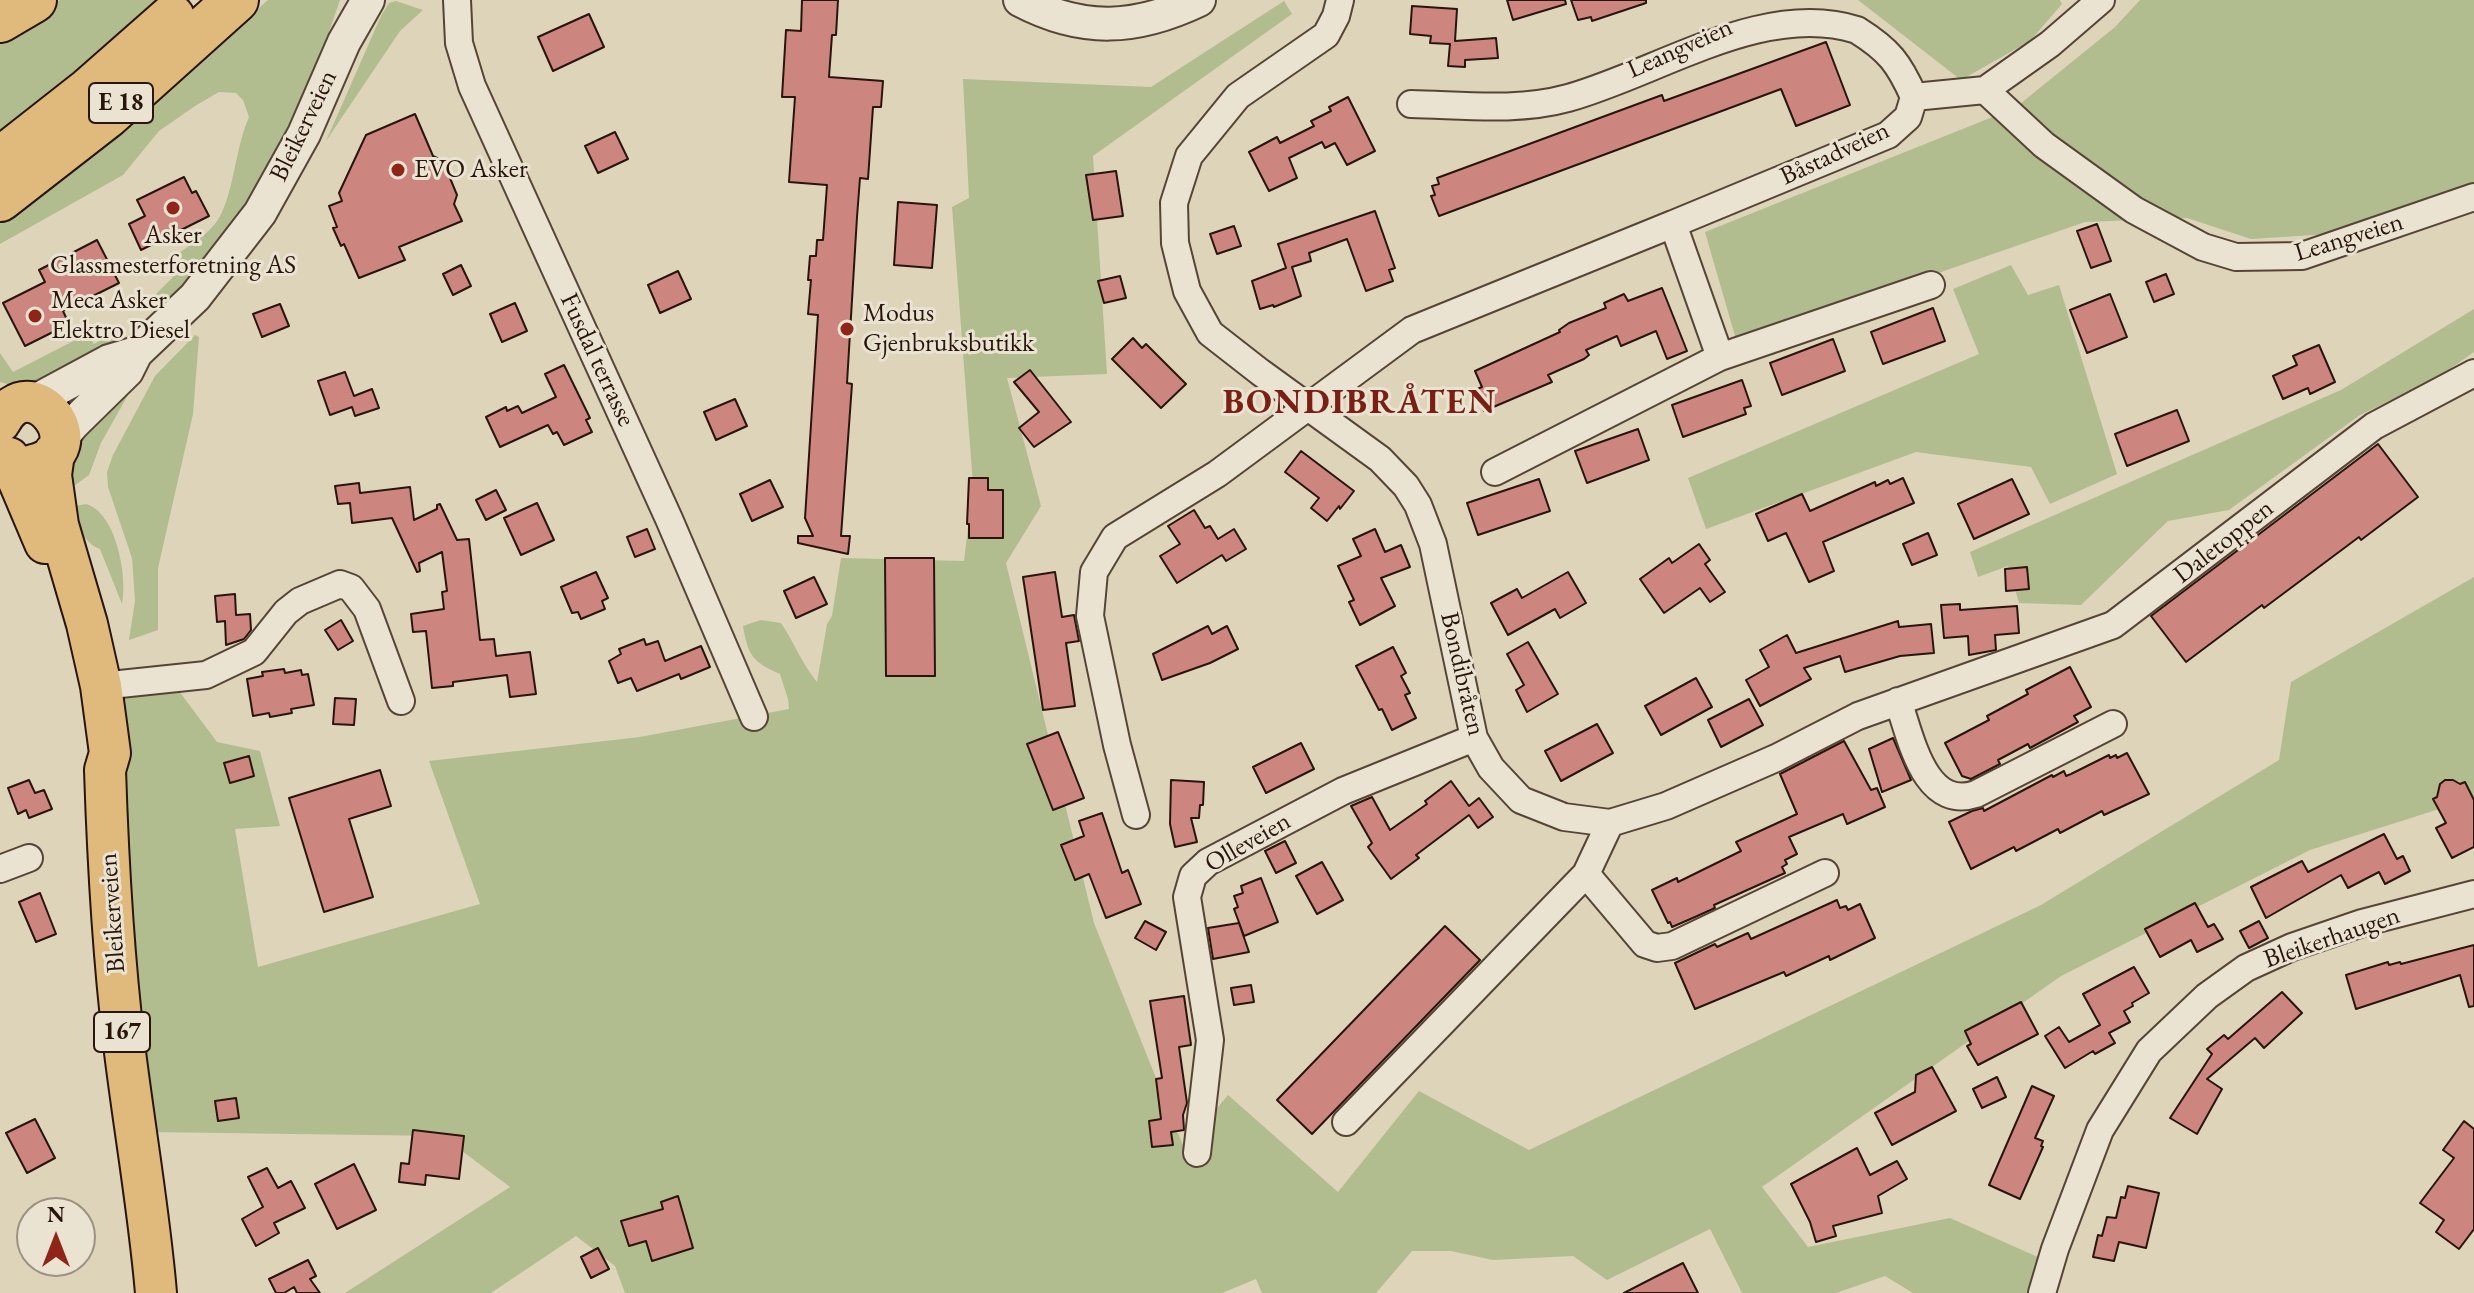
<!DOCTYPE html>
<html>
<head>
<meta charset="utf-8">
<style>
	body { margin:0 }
	#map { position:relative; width:2474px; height:1293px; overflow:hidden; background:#ded4b9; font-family:"EB Garamond",serif }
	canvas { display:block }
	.north { position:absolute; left:16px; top:1197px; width:80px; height:80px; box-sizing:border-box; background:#eae3d2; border:2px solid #9d9182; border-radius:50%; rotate:0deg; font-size:22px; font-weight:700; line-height:32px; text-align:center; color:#29150b }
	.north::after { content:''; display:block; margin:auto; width:28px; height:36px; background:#8f2418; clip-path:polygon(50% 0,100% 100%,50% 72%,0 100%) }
</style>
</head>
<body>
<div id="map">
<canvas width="2474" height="1293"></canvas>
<div class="north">N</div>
</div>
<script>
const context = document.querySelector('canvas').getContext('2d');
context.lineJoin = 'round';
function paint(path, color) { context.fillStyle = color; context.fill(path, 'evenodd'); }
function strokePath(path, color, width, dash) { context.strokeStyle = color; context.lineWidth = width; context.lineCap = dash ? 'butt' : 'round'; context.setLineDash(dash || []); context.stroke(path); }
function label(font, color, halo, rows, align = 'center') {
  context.font = font + ' "EB Garamond",serif'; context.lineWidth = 6; context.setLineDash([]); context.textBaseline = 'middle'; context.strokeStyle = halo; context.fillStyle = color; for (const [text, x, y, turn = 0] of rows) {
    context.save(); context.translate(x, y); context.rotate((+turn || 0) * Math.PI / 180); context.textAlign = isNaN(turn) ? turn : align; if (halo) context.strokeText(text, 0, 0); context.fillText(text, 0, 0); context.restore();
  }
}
paint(new Path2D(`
	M60 0H172L0 143V37Z
	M268 0H340L322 52 278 147 232 228 169 305 163 309 153 303 154 296 184 266 179 253C190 245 205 236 214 225 233 204 235 147 249 117L243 100 236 93 219 92 195 106 159 131 123 175 0 244V222C93 152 181 78 268 0Z
	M1858 0H2060L2062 4 2030 41 1961 80Z
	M2140 0H2474V185L2329 234 2251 239 2187 218 2085 222 1737 343 1705 232 2015 108 2115 27Z
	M396 1 423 10 400 31 326 141 381 16 389 3Z
	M1284 1 1292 14 1093 156 1107 374 1007 378 1041 506 1006 563 1094 923 1184 1148 1228 1095 1338 1192 1419 1091 1529 1150 2041 905 2279 760 2291 682 2474 577V798L2310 850 2061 976 1762 1187 1808 1247 1950 1218 2049 1262 2039 1293H1913L1885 1276 1836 1293H1742L1710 1229 1607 1280 1573 1256 1493 1260 1451 1251H1412L1376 1293H1262L1256 1279 1222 1293H625L615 1266 576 1236 491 1293H345L510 1187 442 1136 147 1132 118 707 123 695 170 679 217 742 260 751 280 826 235 829 258 967 480 904 429 761 640 737 789 709 788 699 780 674C753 662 748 656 743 626L761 620 781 623C794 642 802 664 817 682L827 624 832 616 841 558 964 561 973 485 952 207 969 198 963 79 1151 87Z
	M2011 265 2028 295 2059 285 2117 474 2050 504 2031 467 1916 452 1706 529 1688 478 1979 354 1953 289Z
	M2474 309V352L2437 378 2360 415 2229 510 2168 521 2081 605 2019 603 2008 566 1978 577 1970 552 2341 390Z
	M113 333 118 337 113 346 36 385 19 387 0 382V353L13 372 87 334 94 344Z
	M195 335 199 337 193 414 158 568V630L129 640 135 601 132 558 108 487 107 472 113 455 155 376Z
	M133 386 101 443 89 475 74 486C55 442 105 410 133 386Z
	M86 504C116 512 128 577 122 604L100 549C84 544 75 521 70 507Z`), '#b1bd8f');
const building = new Path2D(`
	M802 0H838L836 35H832L829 77 883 81 881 107H873L868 179 860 178 857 217 847 383 852 384 841 536H850L848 554 798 543V536H813L805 518 818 315 808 314 811 280H808L810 256H816L817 240H823L827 185 789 182 795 97H782L786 30 801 31Z
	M1507 0H1565L1566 4 1513 20Z
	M1571 0H1646V3L1592 21 1591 17 1578 20Z
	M1412 6 1457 9 1455 41 1496 38 1498 58 1465 60V67L1448 66 1450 44 1430 43 1431 36 1410 34Z
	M589 14 604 47 553 71 538 37Z
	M1826 42 1850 105 1796 126 1781 89 1439 216 1431 196 1435 195 1432 186 1439 184 1437 178 1662 95 1664 101Z
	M1348 97 1375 151 1347 165 1335 143 1325 148 1322 142 1289 158 1297 178 1269 191 1249 152 1277 137 1280 143 1314 126 1311 121 1331 111 1329 107Z
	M415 114 433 156 443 161 457 195 454 204 462 221 399 247 405 260 359 278 344 244 341 246 333 228 337 227 329 206 342 201 339 193 366 135Z
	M615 132 628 159 598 173 585 146Z
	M1116 171 1123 216 1093 220 1086 175Z
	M184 177 192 193 196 191 209 216 141 250 129 224 145 216 137 200Z
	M898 202 937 205 932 268 894 265Z
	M1375 211 1395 268 1389 270 1393 281 1366 291 1347 239 1309 253 1311 261 1292 267 1301 296 1274 307 1273 305 1260 309 1252 281 1286 268 1278 244Z
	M2097 224 2111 261 2091 268 2077 231Z
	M1234 226 1241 246 1217 254 1210 234Z
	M97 240 119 283 63 311 69 324 25 346 3 303 45 282 39 270Z
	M461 265 471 286 453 295 443 274Z
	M678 271 691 299 660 313 648 285Z
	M2166 274 2174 294 2154 302 2146 282Z
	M1120 276 1126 298 1104 303 1098 281Z
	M1662 288 1687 351 1667 359 1656 331 1621 346 1617 336 1586 350 1589 355 1584 359 1548 375 1552 382 1484 411 1475 390 1482 387 1475 371 1560 332 1559 330 1569 323 1606 308 1604 303 1624 294 1628 301Z
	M2110 294 2127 337 2087 353 2070 310Z
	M515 303 527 331 502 342 490 314Z
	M280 304 289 326 262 337 253 314Z
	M1933 308 1945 341 1883 364 1871 332Z
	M1133 338 1142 348 1146 344 1186 384 1161 408 1112 359Z
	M1833 339 1845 371 1782 395 1770 363Z
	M2319 345 2335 382 2310 394 2308 388 2283 399 2273 376 2297 365 2293 356Z
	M564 365 590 418 586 420 592 432 564 445 557 432 553 434 548 425 500 447 486 417 506 407 507 411 518 406 522 413 556 397 545 374Z
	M1030 370 1071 422 1034 447 1019 428 1039 412 1014 382Z
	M345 372 354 396 372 389 379 408 355 416 352 407 330 415 318 381Z
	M1742 380 1751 406 1744 408 1746 414 1683 437 1672 405Z
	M735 399 747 426 716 440 704 412Z
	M2177 410 2189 441 2127 466 2115 434Z
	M1638 429 1649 460 1587 483 1575 451Z
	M2378 444 2418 497 2361 540 2359 537 2264 608 2262 605 2186 662 2151 616Z
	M1301 451 1354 491 1340 509 1339 506 1327 521 1311 508 1319 498 1285 472Z
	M969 478H988V490H1003V538H969V524H967Z
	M1903 478 1914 503 1823 542 1834 571 1809 582 1786 533 1768 541 1756 514 1802 494 1810 511 1875 482 1876 486 1888 480 1890 484Z
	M1539 479 1550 511 1478 535 1467 503Z
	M2012 479 2029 514 1974 539 1958 504Z
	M770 480 783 507 752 521 740 494Z
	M359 483 360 493 410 487 414 520 437 509V505L440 504 457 540 469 539 480 640 494 639 496 656 530 652 536 694 510 697 507 675 453 682V686L432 688 426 631 413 632 411 614 444 609 442 592 447 591 442 552 419 563 420 571 417 572 392 518 352 523 350 503 338 504 335 486Z
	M496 490 506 510 486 520 476 500Z
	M537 503 554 540 521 555 504 518Z
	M1194 510 1205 528 1210 526 1218 539 1234 529 1246 549 1226 561 1222 555 1177 583 1160 556 1180 544 1168 526Z
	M647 529 655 549 635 557 627 537Z
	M1375 529 1385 552 1401 545 1410 567 1381 578 1395 606 1360 625 1349 602 1354 600 1338 566 1361 556 1353 539Z
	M1928 533 1937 555 1912 565 1903 544Z
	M1699 544 1710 560 1705 564 1725 592 1710 602 1700 588 1664 613 1640 579 1669 558 1672 563Z
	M885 558H934L935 676H886Z
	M2027 567 2029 589 2006 591 2005 569Z
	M596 572 608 598 602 601 605 609 581 619 578 612 572 613 561 587Z
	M1055 572 1062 617 1074 615 1079 641 1066 643 1075 706 1043 710 1023 577Z
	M1568 572 1586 603 1560 618 1555 609 1508 635 1491 603 1517 589 1522 598Z
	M814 577 827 604 796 618 784 591Z
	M235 594 236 615 250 614 251 630 244 639 226 645 225 621 217 622 215 596Z
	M1960 604V610L2017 606 2019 633 1995 635 1996 650 1969 655 1968 636 1944 638 1941 605Z
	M341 620 353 641 338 650 325 630Z
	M1898 621 1899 627 1931 624 1934 653 1900 656 1845 672 1840 656 1804 668 1811 679 1760 706 1746 680 1769 667 1760 650 1787 635 1796 653Z
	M1208 626 1212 634 1227 626 1238 649 1210 663 1162 680 1153 654Z
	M644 639 646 645 658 641 665 661 701 646 710 667 681 679 679 674 637 691 631 678 618 683 609 661 621 654 619 649Z
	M1528 642 1558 694 1527 712 1516 690 1524 685 1507 654Z
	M1393 647 1406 673 1401 676 1410 693 1405 695 1416 718 1392 730 1382 709 1379 710 1356 666Z
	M2070 667 2091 707 2074 716 2078 722 2030 748 2028 744 1998 760 2000 764 1971 779 1962 776 1945 743 1989 720 1987 716 2028 694 2026 690Z
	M284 669 285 673 301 670 302 675 308 674 314 705 291 709 292 713 270 717 269 713 253 716 247 679 263 676 262 672Z
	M1696 678 1712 707 1661 735 1645 706Z
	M335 698 356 699 354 725 333 724Z
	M1749 699 1763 725 1721 747 1708 720Z
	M1597 724 1613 753 1561 781 1545 751Z
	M1058 732 1084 798 1053 810 1027 744Z
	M1893 738 1911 780 1882 792 1869 749Z
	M1844 741 1871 790 1877 788 1885 807 1847 824 1843 814 1789 837 1797 854 1785 860 1787 864 1782 867 1785 873 1714 905 1715 908 1695 917 1672 927 1670 922 1668 923 1652 890 1677 878 1678 882 1741 851 1736 842 1797 814 1780 774Z
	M1301 743 1314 769 1266 793 1253 767Z
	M2127 753 2149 794 2104 815 2102 811 2060 833 2058 829 2016 851 2014 847 1971 869 1949 822 1972 811 1983 808 1984 811 2052 775 2053 777 2064 771 2066 776 2071 774 2109 755 2110 758 2116 755 2117 758Z
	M249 756 254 776 230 783 224 763Z
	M380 770 391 806 349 819 373 897 324 912 289 798Z
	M29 780 35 793 44 790 52 809 29 818 26 810 18 814 8 788Z
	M1171 780 1204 782 1203 805H1200L1199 818H1191L1197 842 1175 847 1170 824Z
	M2445 780H2453L2460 784 2465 782 2474 800V847L2452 858 2436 828 2446 823 2433 799 2437 797 2440 784Z
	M1451 781 1469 806 1479 798 1493 817 1478 828 1469 815 1416 855 1419 858 1391 879 1368 847 1372 843 1351 806 1372 797 1390 830 1427 804 1425 801Z
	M1102 813 1122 873 1128 870 1141 904 1106 918 1089 874 1075 880 1061 845 1084 836 1079 821Z
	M2384 834 2397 859 2403 856 2410 871 2385 884 2379 872 2348 888 2341 875 2266 918 2251 887 2302 861 2308 872Z
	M1285 841 1296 863 1276 873 1265 851Z
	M1322 862 1343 900 1317 914 1296 876Z
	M1261 878 1278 922 1244 936 1234 909 1238 907 1234 896 1243 893 1241 886Z
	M40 893 56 934 36 942 19 902Z
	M1837 900 1840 908 1846 906 1848 910 1860 904 1875 938 1830 960 1829 956 1786 976 1784 972 1695 1009 1675 963 1715 944 1717 947 1748 933 1751 939Z
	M2195 903 2208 927 2214 924 2223 939 2197 952 2191 940 2160 957 2145 929Z
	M1145 921 1166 932 1156 950 1135 938Z
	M2259 921 2268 938 2249 948 2240 931Z
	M1239 923 1249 952 1213 959 1208 928Z
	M1445 926 1480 960 1312 1134 1277 1100Z
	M2474 945V1006L2469 1007 2460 975 2356 1009 2346 975 2388 962 2389 965 2400 962 2401 964Z
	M2134 967 2149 993 2132 1003 2133 1006 2124 1011 2130 1022 2109 1033 2115 1043 2095 1054 2093 1051 2065 1068 2045 1036 2059 1027 2069 1042 2100 1025 2083 994Z
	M1251 985 1254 1002 1234 1005 1231 988Z
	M2282 992 2302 1013 2264 1048 2255 1038 2207 1079 2222 1089 2197 1134 2170 1118 2212 1054 2207 1049 2224 1035 2228 1039Z
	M1184 996 1191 1045 1179 1047 1187 1103 1183 1115 1184 1130 1171 1132 1173 1145 1152 1147 1149 1121 1161 1119 1156 1079 1162 1078 1150 1001Z
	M2021 1002 2038 1034 1978 1065 1967 1046 1971 1044 1965 1031Z
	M1932 1067 1956 1111 1892 1145 1875 1113 1915 1092 1916 1075Z
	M1997 1077 2006 1097 1982 1108 1973 1089Z
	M2032 1086 2054 1096 2035 1138 2043 1141 2041 1146 2043 1147 2020 1199 1989 1185Z
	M236 1098 239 1118 218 1121 215 1101Z
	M35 1119 55 1158 27 1173 6 1133Z
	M2464 1121 2474 1129V1229L2459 1249 2436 1232 2444 1220 2420 1203 2454 1158 2443 1150Z
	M413 1130 464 1136 459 1179 426 1175 425 1185 399 1182 401 1163 409 1164Z
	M1857 1148 1870 1175 1897 1161 1907 1179 1878 1196 1882 1213 1833 1226 1836 1236 1816 1242 1810 1222 1791 1184Z
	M354 1164 376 1210 337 1229 315 1184Z
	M267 1168 278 1188 291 1181 305 1208 274 1223 279 1233 256 1246 242 1219 263 1207 248 1177Z
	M2128 1186 2159 1193 2146 1248 2119 1242 2114 1261 2093 1257 2098 1235 2102 1236 2107 1217 2116 1218 2121 1197 2125 1198Z
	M678 1196 693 1248 652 1261 646 1241 629 1246 621 1221 663 1209 661 1202Z
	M598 1248 609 1269 591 1278 581 1257Z
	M308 1260 316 1276 310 1279 320 1293H297L294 1287 284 1293H276L269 1279Z
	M1683 1263 1698 1293H1624L1655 1277Z`);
paint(building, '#cd867f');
strokePath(building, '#29150b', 2);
const minor = new Path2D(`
	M457 0 459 43 472 86 669 519 754 717
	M1340 0 1336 16 1326 35 1238 96 1189 156 1174 203 1175 243 1187 291 1210 333 1260 372 1380 459 1406 486 1418 505 1433 544 1474 738 1491 768 1521 800 1564 817 1610 823 1666 806 1776 758 1858 716 2113 625 2374 426 2474 373
	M1985 90 2044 145 2134 210 2203 247 2236 257 2302 256 2474 197
	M1411 104C1463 105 1517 112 1568 98 1658 73 1764 0 1857 30 1889 50 1899 63 1914 97
	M1931 285 1720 357 1673 224 1888 135 1908 117 1914 97 1985 90 2050 44 2101 0
	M1495 472 1720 357
	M101 686 206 675 254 652 286 612 300 601 340 584 351 588 367 609 401 701
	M1898 701C1911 737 1924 811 1976 794L2113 724
	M1136 815 1117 745 1090 616 1094 572 1115 537 1217 474 1412 330 1673 224
	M0 869 29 858
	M1586 874 1645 944 1657 948 1672 946 1825 873
	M1346 1122 1586 874 1610 823
	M1197 1153 1210 1040 1187 897 1193 876 1208 862 1343 791 1474 738
	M2042 1293 2055 1249 2100 1130 2149 1051 2207 996 2246 968 2292 947 2362 923 2474 894`);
const tertiary = new Path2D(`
	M1020 0C1083 33 1136 30 1199 0
	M31 403 109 361 136 353
	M60 440 73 424 127 371 136 353 195 297 260 213 304 134 344 42 368 0`);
const primary = new Path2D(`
	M0 422C31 363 98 451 33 465
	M54 453 51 475 58 525 87 624 101 686 110 753 105 770C108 862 113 953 124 1044 134 1127 149 1210 156 1293
	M9 458 45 543`);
const motorway = new Path2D(`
	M0 20 34 0
	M0 160 89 90 172 17
	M0 199 108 115 236 0`);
strokePath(minor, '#564536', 30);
strokePath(tertiary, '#564536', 36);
strokePath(primary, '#29150b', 44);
strokePath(motorway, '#29150b', 48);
strokePath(minor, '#eae3d2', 26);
strokePath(tertiary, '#eae3d2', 32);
strokePath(primary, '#dfba7c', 40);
strokePath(motorway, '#dfba7c', 44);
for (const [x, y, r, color] of [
	[398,170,8,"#8f2418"],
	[173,208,8,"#8f2418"],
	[35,316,8,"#8f2418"],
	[847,329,8,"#8f2418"]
]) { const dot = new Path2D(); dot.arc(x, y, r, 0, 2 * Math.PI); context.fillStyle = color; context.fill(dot); strokePath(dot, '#eae3d2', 3); }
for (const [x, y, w] of [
	[121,103,64],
	[122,1032,56]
]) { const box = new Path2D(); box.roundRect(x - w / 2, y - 20, w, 40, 6); context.fillStyle = '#eae3d2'; context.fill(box); strokePath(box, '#29150b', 2); }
label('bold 24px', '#29150b', null, [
	["E 18",121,103],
	["167",122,1032]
]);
label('26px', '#29150b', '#eae3d2', [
	["Leangveien",1680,49,-24],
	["Bleikerveien",304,126,-64],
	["Båstadveien",1835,154,-25],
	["Leangveien",2349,238,-17],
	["Fusdal terrasse",597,360,65],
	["Daletoppen",2224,542,-38],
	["Bondibråten",1462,674,77],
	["Olleveien",1248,843,-30],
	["Bleikerveien",113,913,-94],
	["Bleikerhaugen",2332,938,-19]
]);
label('26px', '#29150b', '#eae3d2', [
	["EVO Asker",414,170],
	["Asker",173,236,"center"],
	["Glassmesterforetning AS",173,266,"center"],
	["Meca Asker",51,301],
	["Elektro Diesel",51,331],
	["Modus",863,314],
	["Gjenbruksbutikk",863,344]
], 'left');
context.letterSpacing = '2px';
label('bold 34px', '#7a1f14', '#eae3d2', [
	["BONDIBRÅTEN",1360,404]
]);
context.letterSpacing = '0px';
</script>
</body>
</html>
